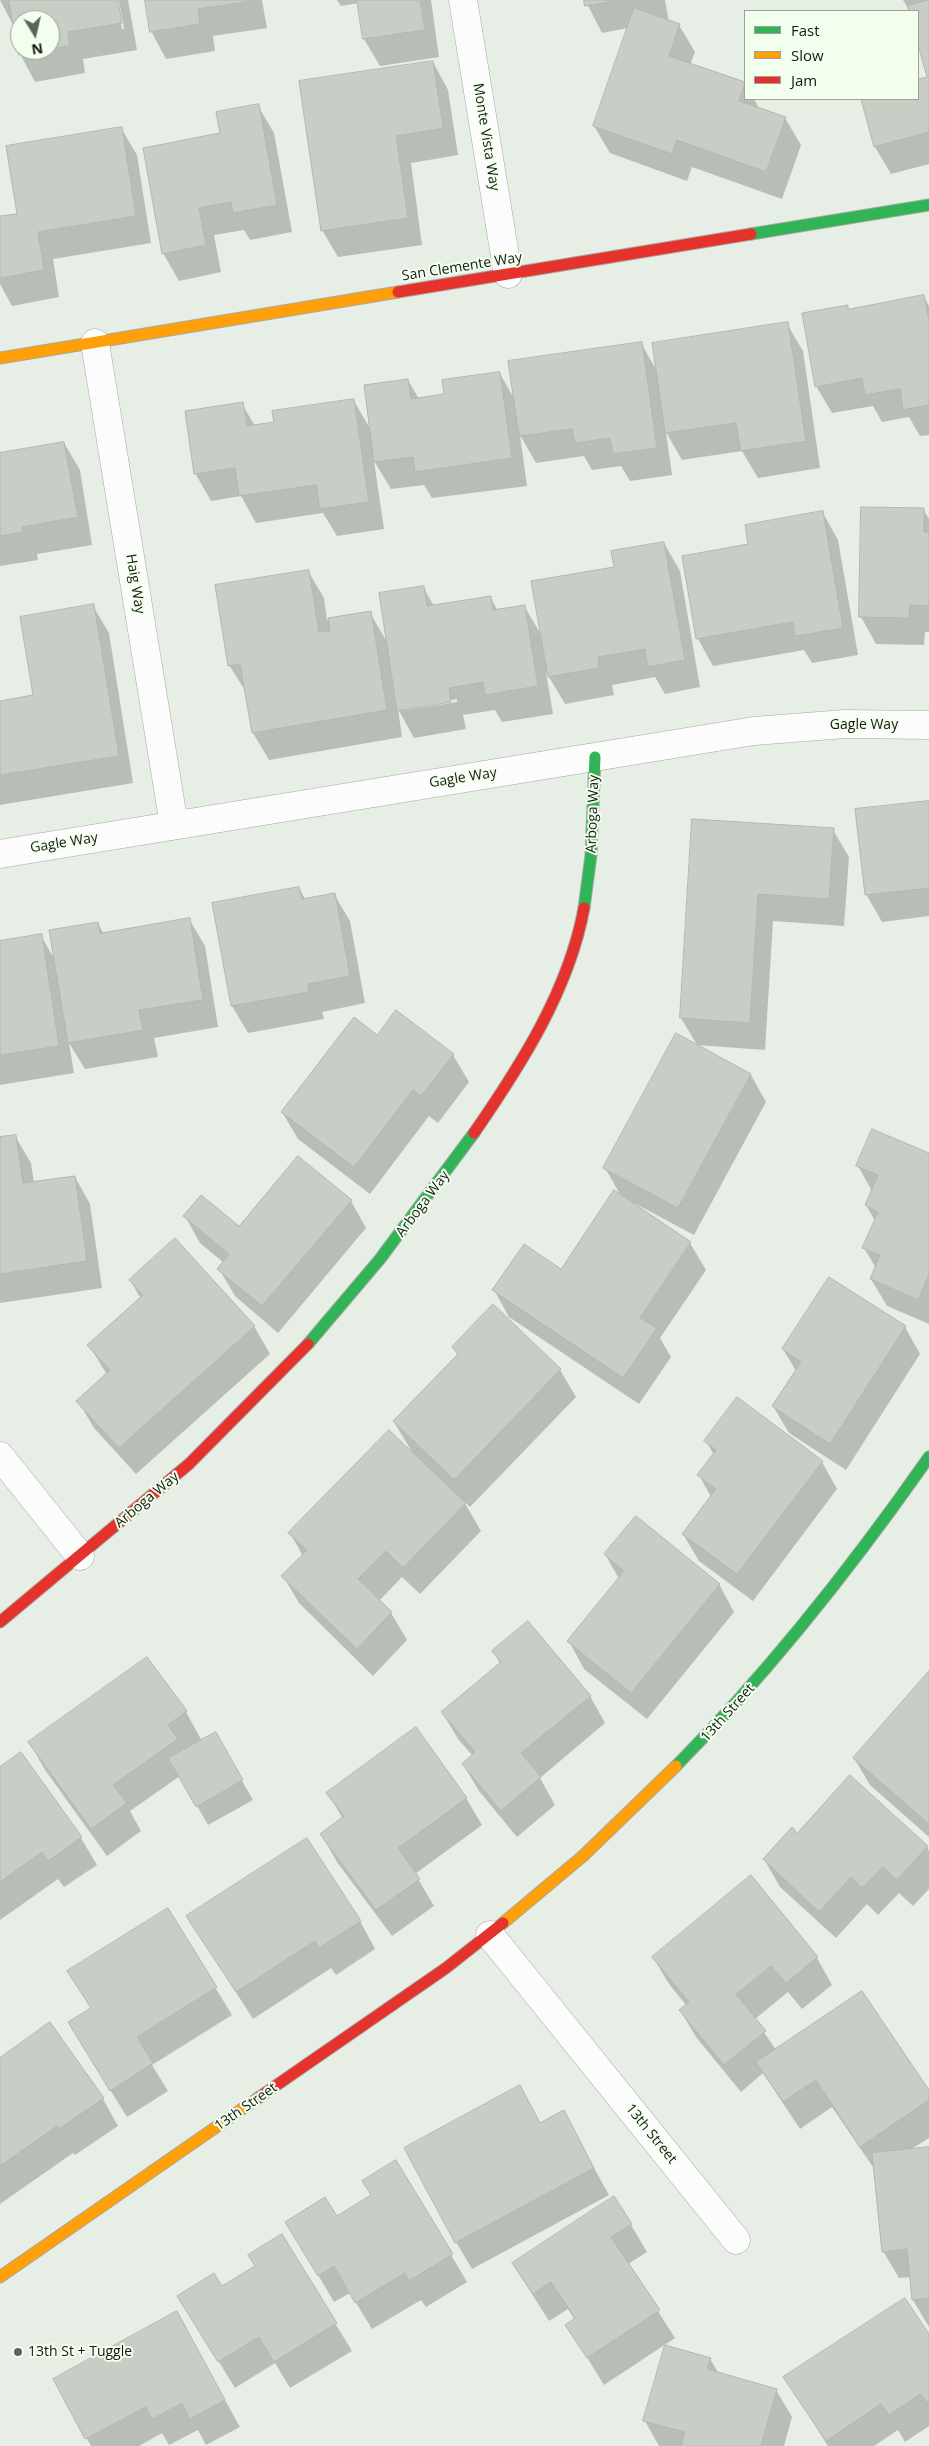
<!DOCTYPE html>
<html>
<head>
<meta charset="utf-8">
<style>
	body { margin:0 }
	#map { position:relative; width:929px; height:2446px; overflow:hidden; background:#e7eee5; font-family:"Open Sans",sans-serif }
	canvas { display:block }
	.legend { position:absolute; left:744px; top:10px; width:175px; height:90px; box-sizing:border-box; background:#f3ffee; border:1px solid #9aa396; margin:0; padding:6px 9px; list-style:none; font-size:15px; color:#141812 }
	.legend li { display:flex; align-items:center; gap:10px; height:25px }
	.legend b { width:25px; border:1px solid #9aa396 }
	.north { position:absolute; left:10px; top:10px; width:50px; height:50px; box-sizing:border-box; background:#f3ffee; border:1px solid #9aa396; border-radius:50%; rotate:171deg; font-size:14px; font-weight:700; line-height:20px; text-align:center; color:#141812 }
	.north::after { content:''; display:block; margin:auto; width:18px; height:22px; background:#5e635c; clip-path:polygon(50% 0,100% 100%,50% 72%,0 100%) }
</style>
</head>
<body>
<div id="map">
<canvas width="929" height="2446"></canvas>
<ul class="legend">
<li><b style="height:6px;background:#30b455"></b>Fast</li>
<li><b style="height:6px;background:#ff9f0a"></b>Slow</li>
<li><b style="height:6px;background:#e5322d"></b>Jam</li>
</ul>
<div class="north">N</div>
</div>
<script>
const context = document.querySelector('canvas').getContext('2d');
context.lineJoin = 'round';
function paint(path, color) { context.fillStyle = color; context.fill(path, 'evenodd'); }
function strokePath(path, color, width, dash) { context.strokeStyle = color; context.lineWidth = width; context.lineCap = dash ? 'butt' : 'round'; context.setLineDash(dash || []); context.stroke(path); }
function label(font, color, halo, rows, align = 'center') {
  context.font = font + ' "Open Sans",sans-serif'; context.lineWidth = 4; context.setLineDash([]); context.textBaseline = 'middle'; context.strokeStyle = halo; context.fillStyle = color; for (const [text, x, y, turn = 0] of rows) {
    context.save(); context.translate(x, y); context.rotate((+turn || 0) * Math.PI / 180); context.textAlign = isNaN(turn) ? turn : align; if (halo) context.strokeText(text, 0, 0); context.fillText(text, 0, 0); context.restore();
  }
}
paint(new Path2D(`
	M0 0H116L122 29H124L119 0H128L137 50 83 59 85 73 35 82 20 54 14 23H12ZM20 20H50V50H20Z
	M143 0H262L267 28 213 36 215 51 166 59 151 31 146 2Z
	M337 0H431L439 57 380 66 364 39 359 3 341 6Z
	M585 0H665L669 22 679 25 695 52 690 65 745 83V99H754L760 110 785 118 801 145 782 199 692 167 687 181 610 153 594 126 628 28 602 33Z
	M903 0H929V164L891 174 875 147 862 99H918V80L928 78 918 40V11H910Z
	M433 62 448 90 458 155 411 163 422 245 338 257 322 230Z
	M258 106 274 133 292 232 250 240 244 230 214 235 221 272 179 281 163 253 221 134Z
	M121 128 137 155 151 243 53 259 59 297 12 306 0 284V218L19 215Z
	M924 297 929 306V435L920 436 909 417 882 422 873 406 832 413 816 386 847 306 849 310Z
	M787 324 803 351 820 468 758 478 742 451 682 460 666 432 672 475 630 481 621 466 592 470 584 456 536 463 520 435 527 486 432 498 424 485 391 489 374 461 384 529 337 536 323 513 256 523 241 496 211 501 195 473 242 404 255 426 275 423 354 401 371 430 408 380 419 399 446 395 500 374 515 400 641 343 657 371Z
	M64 443 80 470 92 545 37 554 38 560 0 566V454Z
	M862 509H923L929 519V632H925L924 645 876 644 861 617Z
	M823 513 838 540 858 655 812 663 804 650 713 666 698 639 749 545Z
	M664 543 680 571 700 687 665 694 655 677 612 685 614 695 565 704 546 672 553 714 502 722 495 710 463 715 466 729 414 738 398 709 402 737 269 760 253 733 246 692 229 665 308 571 324 598 327 620 370 613 387 642 423 587 434 606 490 597 498 611 524 606 542 636 615 568ZM457 699V702L407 710V708Z
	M93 606 109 633 133 783 0 805V702L35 696Z
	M929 802V916L882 922 866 894Z
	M694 821 833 830 849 857 844 926 773 921 765 1050 697 1045 681 1018Z
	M299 888 305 899 334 894 350 921 365 1003 322 1012 324 1019 248 1033 232 1006 213 904Z
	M189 919 205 946 218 1027 154 1038 158 1057 85 1069 69 1043 74 1073 0 1085V942L41 936 55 960 98 923 103 933Z
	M377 1037 453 1055 469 1082 438 1123 429 1116 370 1194 298 1139 282 1112Z
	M751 1075 766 1102 694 1235 634 1203V1205L690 1243 706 1270 660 1338 671 1357 639 1404 509 1317 494 1290 562 1270 621 1196 605 1168Z
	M15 1136 31 1163 34 1183 75 1177 90 1204 102 1288 0 1303V1138Z
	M929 1154V1324L887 1306 871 1279 876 1268 864 1248 875 1221 866 1205 872 1191 858 1166Z
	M351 1201 366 1228 278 1333 235 1296 219 1269 224 1263 200 1243 185 1216 239 1228Z
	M130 1280 254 1326 270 1354 136 1474 94 1428 78 1401 107 1375 89 1345 141 1299Z
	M905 1327 920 1354 846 1470 789 1433 773 1406 796 1371 783 1349Z
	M453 1347 560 1370 576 1397 470 1507 463 1500 481 1531 420 1594 402 1577 379 1601 391 1613 407 1640 373 1676 299 1603 283 1576 303 1556 290 1533 412 1452 394 1422 458 1356Z
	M706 1441 822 1462 837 1489 753 1601 699 1561 683 1534 711 1497 699 1475 714 1455Z
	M605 1554 719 1584 734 1612 647 1719 584 1669 569 1641 619 1579Z
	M493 1651 590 1696 605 1723 540 1778 555 1805 517 1837 479 1791 463 1764 473 1756 458 1739 442 1712 500 1663Z
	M147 1658 186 1712 202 1741 215 1734 253 1800 208 1825 180 1776 130 1811 141 1831 107 1856 45 1770 29 1742Z
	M929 1673V1837L870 1785 854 1758Z
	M0 1769 81 1838 97 1865 64 1887 58 1879 0 1920Z
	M328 1793 466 1798 482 1825 415 1874 434 1906 392 1936 337 1862 322 1835 343 1819Z
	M798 1834 927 1847 929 1851V1889L913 1906 899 1893 878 1915 867 1904 836 1938 780 1887 764 1859Z
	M168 1910 232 2015 152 2065 168 2091 127 2117 69 2023 91 2009 69 1971Z
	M188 1917 360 1921 375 1949 336 1975 331 1968 253 2019Z
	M653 1957 817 1958 832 1985 802 2009 788 1992 755 2019 776 2050 929 2092V2138L910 2150 929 2149V2327L913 2300 911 2277 899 2278 883 2251 875 2170 832 2107 800 2129 763 2073 741 2092 696 2037 680 2010 686 2005 669 1984Z
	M0 2059 103 2099 118 2126 75 2155 73 2153 0 2204Z
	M563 2112 609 2195 472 2269 456 2242 541 2124Z
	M396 2162 467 2282 426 2307 421 2300 372 2329 350 2293 334 2302 287 2222 336 2217 372 2196Z
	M631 2225 647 2252 628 2264 675 2338 604 2385 567 2325 575 2320 568 2309 549 2321 513 2264Z
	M282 2236 352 2351 290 2388 275 2363 235 2388 195 2323 222 2288 256 2267Z
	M929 2337V2426L905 2442 898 2430 874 2446H828L785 2377Z
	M192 2340 240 2427 206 2445 198 2430 169 2445 162 2433 139 2446H91L54 2379Z
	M710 2359 719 2374 776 2390 792 2417 784 2446H659L645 2421Z`), '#0003');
const building = new Path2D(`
	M9 0H118L122 23 68 32 70 46 50 49V20H20V50H46L19 55Z
	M145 0H252V1L198 9 200 24 150 32Z
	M357 0H420L425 30 363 39Z
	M584 0H620L585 6Z
	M929 0V132L874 147 861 99H918V79L927 77 918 45V11H909L907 6Z
	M634 8 680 24 669 56 745 82 739 101 786 117 766 172 677 140 672 154 593 126Z
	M433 61 443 128 396 136 408 218 321 231 299 81Z
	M259 104 277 205 233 213 231 202 199 208 206 245 162 254 143 148 220 133 216 112Z
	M122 127 136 216 38 232 44 270 0 278V216L17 214 6 146Z
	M924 295 929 321V405L903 410 900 389 865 395 862 378 815 387 802 313 848 305V309Z
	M788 322 806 441 741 451 736 423 665 433 652 343Z
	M642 342 657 448 613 454 610 438 575 443 572 429 519 436 508 361Z
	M500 372 512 458 415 472 413 457 374 462 364 385 408 379 411 399 444 394 442 380Z
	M354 399 369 502 320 509 316 485 239 496 235 468 194 474 185 411 243 402 247 426 274 422 272 411Z
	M64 442 78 517 22 527 23 532 0 536V453Z
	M861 507 924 508V532H929V606L910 605 909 618 859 617Z
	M823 511 843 628 795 636 793 622 696 639 682 556 748 544 745 525Z
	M664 542 685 660 648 667 645 649 598 657 599 668 548 677 531 581 614 567 611 551Z
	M309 570 319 632 330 631 328 618 371 611 387 710 252 733 240 664 228 666 215 585Z
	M424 586 427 606 491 596 493 610 525 605 538 686 485 695 483 682 449 688 451 702 397 711 379 593Z
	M94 604 119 756 0 775V701L33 695 20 617Z
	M929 801V888L865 895 855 809Z
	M692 819 834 828 829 899 758 894 750 1023 680 1018Z
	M299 887 302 899 335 893 350 976 308 984 309 992 231 1006 212 903Z
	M190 918 203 1000 139 1010 143 1030 68 1043 49 930 98 922 100 933Z
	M42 934 59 1046 0 1055V941Z
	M396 1010 454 1054 421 1096 413 1090 354 1167 281 1112 354 1017 377 1035Z
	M676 1033 751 1074 678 1208 603 1168Z
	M872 1129 929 1153V1274L918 1300 870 1279 880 1255 862 1248 878 1212 865 1205 878 1175 856 1166Z
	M16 1135 23 1183 75 1176 87 1261 0 1274V1137Z
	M298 1156 352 1200 262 1306 217 1269 229 1254 183 1216 201 1195 239 1226Z
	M614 1190 691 1242 640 1318 657 1328 623 1378 492 1290 524 1244 561 1269Z
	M175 1238 255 1326 119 1448 76 1401 110 1370 87 1345 143 1295 129 1280Z
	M829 1277 906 1326 830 1444 772 1406 801 1362 782 1349Z
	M493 1304 561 1369 454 1480 393 1421 458 1354 452 1347Z
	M737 1397 823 1461 737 1574 682 1534 716 1489 697 1475 716 1450 704 1441Z
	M389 1430 466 1503 403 1568 386 1551 358 1579 392 1612 357 1649 281 1576 307 1550 288 1533Z
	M636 1516 720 1584 631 1693 567 1641 624 1571 604 1554Z
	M528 1621 591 1696 521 1753 541 1777 501 1811 462 1764 475 1752 441 1712 501 1662 492 1651Z
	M147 1657 187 1711 168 1725 178 1739 113 1785 127 1803 91 1829 28 1742Z
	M929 1671V1824L853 1758Z
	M416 1727 467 1798 398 1848 420 1879 376 1910 320 1834 344 1816 326 1793Z
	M216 1732 243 1780 196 1807 168 1758Z
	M21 1752 82 1837 48 1861 42 1852 0 1882V1767Z
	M850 1775 928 1846 897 1880 883 1867 862 1888 851 1877 819 1912 763 1859 792 1827 797 1833Z
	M307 1838 361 1921 319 1948 315 1941 236 1992 186 1916Z
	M751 1875 818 1957 786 1983 771 1966 736 1994 766 2031 724 2065 679 2010 689 2002 652 1957Z
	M168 1908 217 1987 137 2037 153 2063 110 2091 68 2022 91 2008 67 1971Z
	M862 1991 929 2090V2100L860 2147 816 2080 783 2102 756 2062Z
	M50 2022 104 2098 59 2129 57 2126 0 2166V2058Z
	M520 2085 540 2123 564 2110 594 2168 455 2243 404 2148Z
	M929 2147V2298L912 2300 907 2249 882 2252 872 2153Z
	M396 2160 453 2254 409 2281 405 2273 355 2303 334 2266 318 2276 285 2222 325 2197 337 2216 371 2195 362 2181Z
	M614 2196 632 2224 611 2237 660 2310 587 2358 565 2325 575 2318 551 2282 533 2294 512 2263Z
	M282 2234 337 2323 274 2362 259 2337 218 2362 177 2296 214 2273 222 2286 255 2266 248 2255Z
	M905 2298 929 2334V2405L921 2394 889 2415 881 2404 826 2441 783 2377Z
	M177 2311 225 2400 190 2419 182 2403 152 2419 146 2407 85 2439 53 2379Z
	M665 2345 711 2358 707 2369 777 2389 761 2446H681L685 2432 643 2421Z`);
paint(building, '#c8cdc6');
strokePath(building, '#b2b7b0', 1);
const street = new Path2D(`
	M463 0 508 274
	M95 343 174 825
	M0 854 754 731 845 724 929 725
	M0 1456 80 1556
	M490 1935 736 2240`);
const fast = new Path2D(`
	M751 234 929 205
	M584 908 591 855 595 757
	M308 1344 380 1259 474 1133
	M676 1766C770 1671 852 1567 929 1457`);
const slow = new Path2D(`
	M0 358 398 292
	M503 1923 583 1856 676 1766
	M0 2277 258 2098`);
const jam = new Path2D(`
	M398 292 751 234
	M474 1133C521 1065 569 990 584 908
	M0 1622 189 1464 308 1344
	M258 2098 446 1968 503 1923`);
strokePath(street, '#a4a9a2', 29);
strokePath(fast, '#a4a9a2', 13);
strokePath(slow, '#a4a9a2', 13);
strokePath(jam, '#a4a9a2', 13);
strokePath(street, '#fbfcfb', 28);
strokePath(fast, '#30b455', 11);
strokePath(slow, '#ff9f0a', 11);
strokePath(jam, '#e5322d', 11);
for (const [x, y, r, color] of [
	[18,2352,5,"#5e635c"]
]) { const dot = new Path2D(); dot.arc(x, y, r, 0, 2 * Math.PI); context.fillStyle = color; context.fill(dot); strokePath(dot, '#f3ffee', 2); }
label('14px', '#141812', '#f3ffee', [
	["Monte Vista Way",486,137,81],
	["San Clemente Way",462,267,-9],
	["Haig Way",135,584,81],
	["Gagle Way",864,725],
	["Gagle Way",463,778,-9],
	["Arboga Way",593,814,-88],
	["Gagle Way",64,843,-9],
	["Arboga Way",423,1204,-53],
	["Arboga Way",147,1500,-40],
	["13th Street",728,1713,-48],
	["13th Street",246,2107,-35],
	["13th Street",651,2134,51]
]);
label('14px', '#141812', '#f3ffee', [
	["13th St + Tuggle",28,2352]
], 'left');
</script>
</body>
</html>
